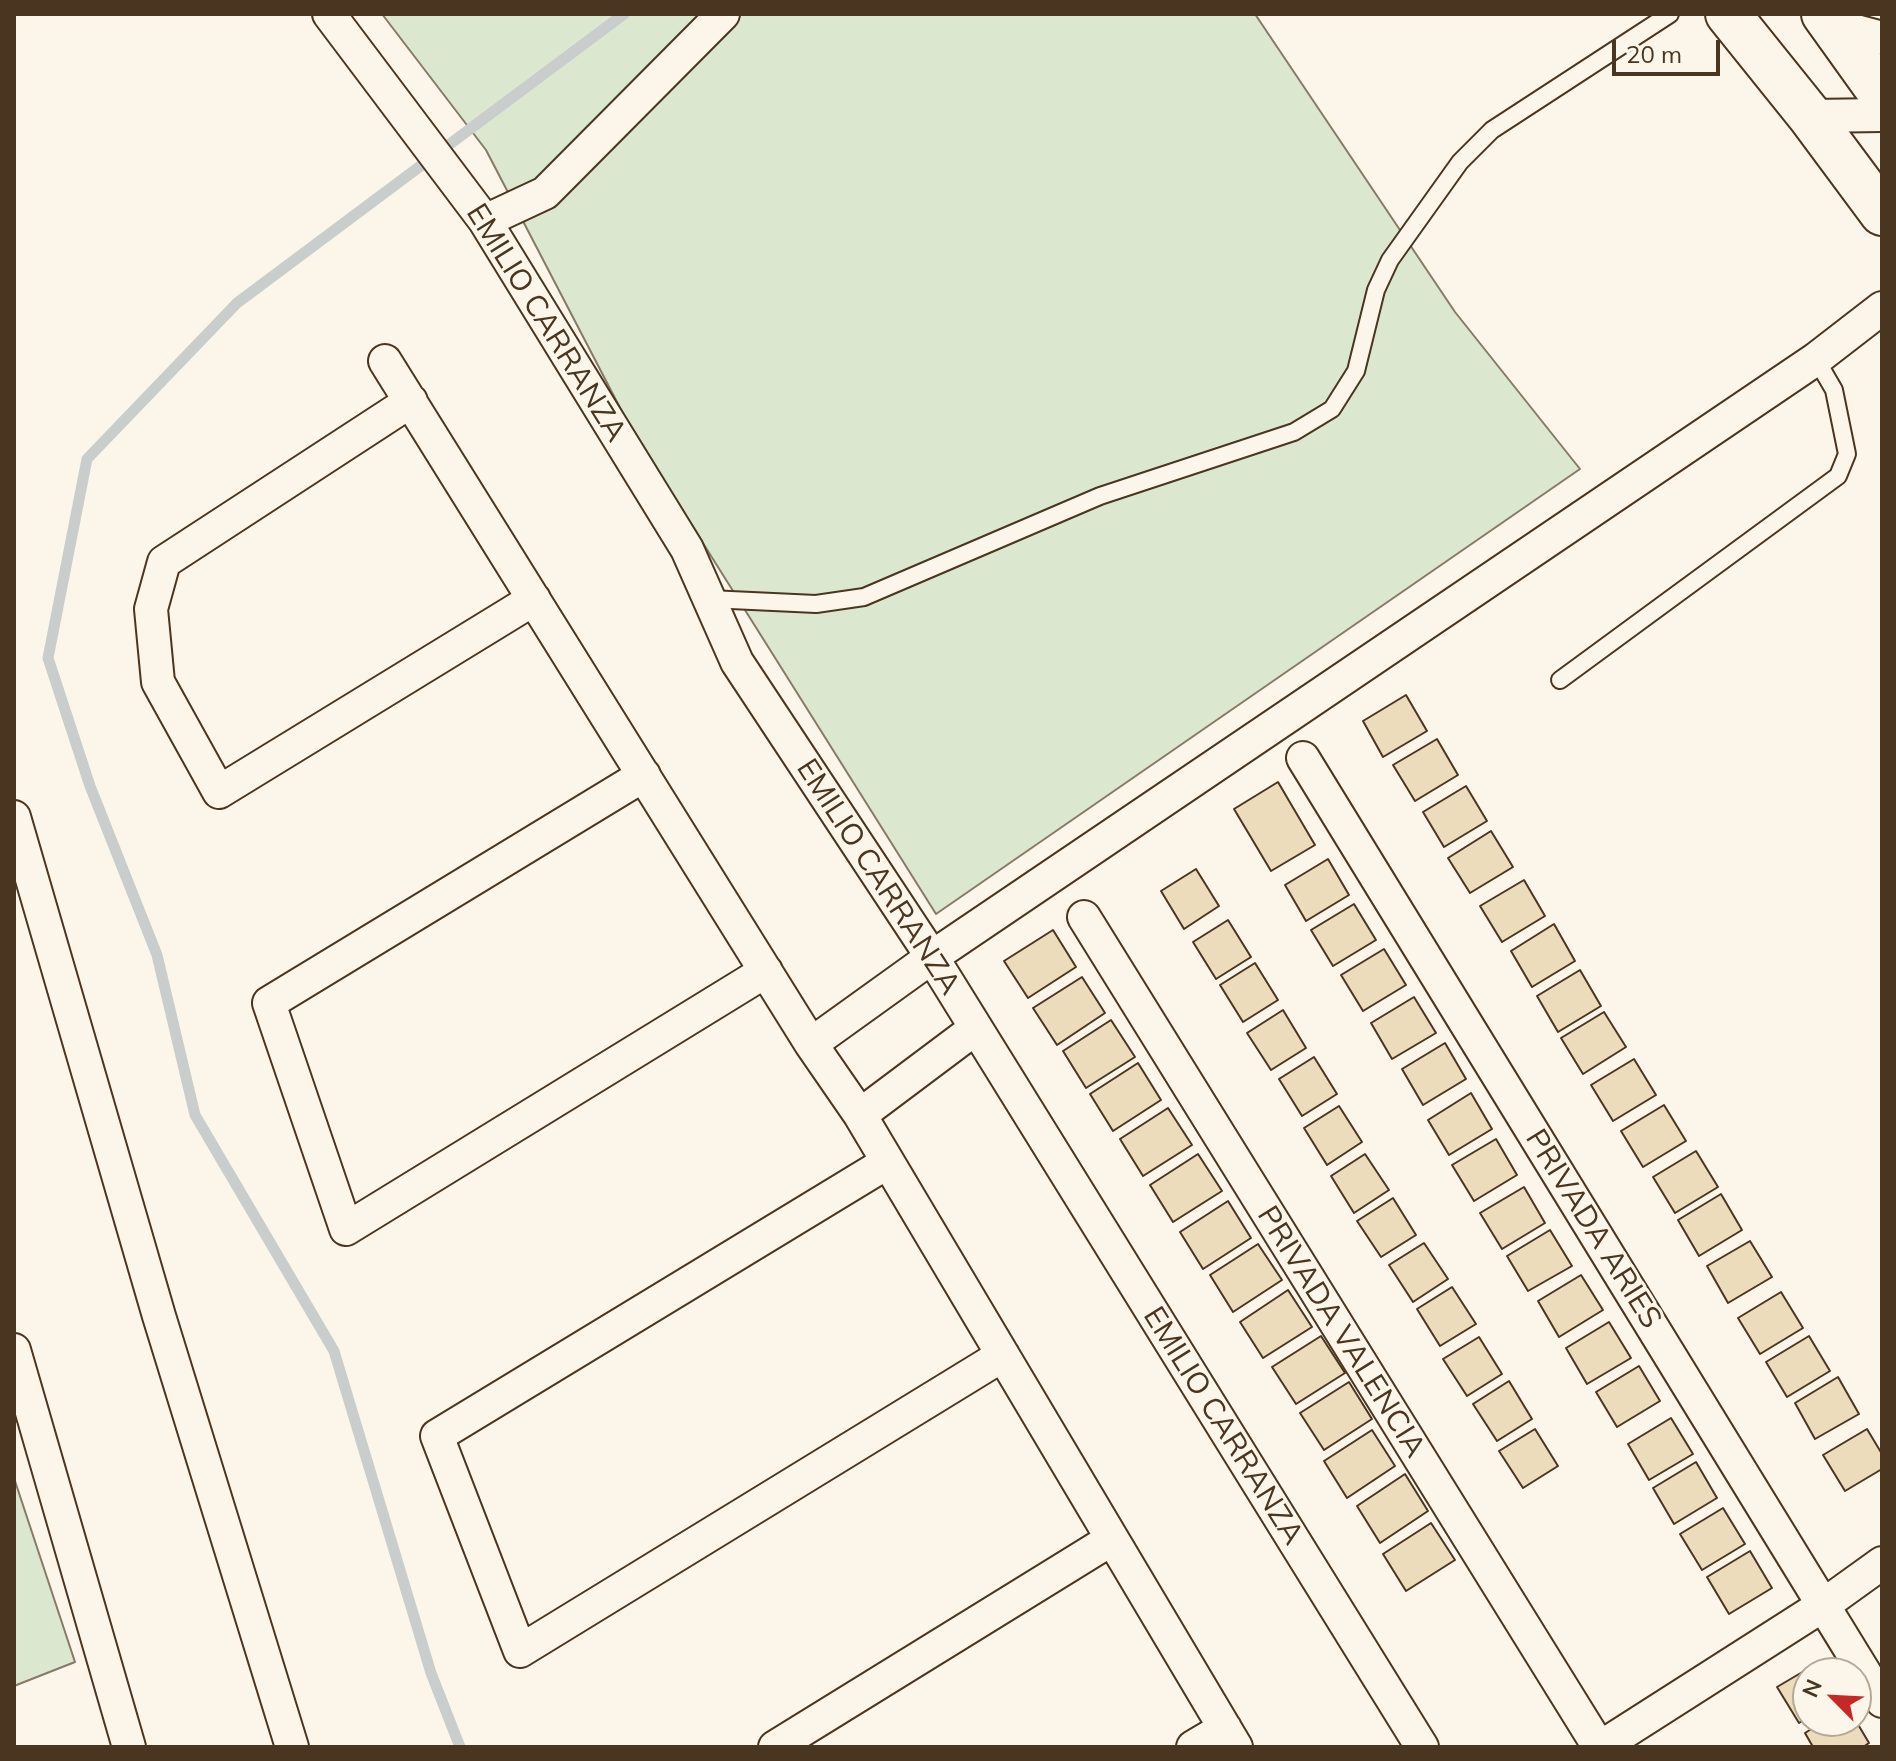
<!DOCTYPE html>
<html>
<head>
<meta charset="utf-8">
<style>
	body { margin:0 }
	#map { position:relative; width:1896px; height:1761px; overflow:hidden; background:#fbf6e9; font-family:Mulish,sans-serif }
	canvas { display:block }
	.frame { position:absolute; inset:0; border:16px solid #4a3520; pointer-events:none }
	.north { position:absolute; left:1792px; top:1657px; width:80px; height:80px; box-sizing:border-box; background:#fbf6e9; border:2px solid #b4a999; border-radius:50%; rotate:294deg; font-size:22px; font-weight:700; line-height:32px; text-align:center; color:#4a3520 }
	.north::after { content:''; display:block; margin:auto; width:28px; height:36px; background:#c62828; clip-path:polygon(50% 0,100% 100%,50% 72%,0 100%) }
	.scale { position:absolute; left:1612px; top:40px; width:108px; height:36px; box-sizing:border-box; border:4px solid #4a3520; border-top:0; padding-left:10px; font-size:24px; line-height:28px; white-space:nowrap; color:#4a3520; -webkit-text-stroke:6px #fbf6e9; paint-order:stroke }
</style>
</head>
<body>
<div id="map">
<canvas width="1896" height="1761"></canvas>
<div class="frame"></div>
<div class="north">N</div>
<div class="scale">20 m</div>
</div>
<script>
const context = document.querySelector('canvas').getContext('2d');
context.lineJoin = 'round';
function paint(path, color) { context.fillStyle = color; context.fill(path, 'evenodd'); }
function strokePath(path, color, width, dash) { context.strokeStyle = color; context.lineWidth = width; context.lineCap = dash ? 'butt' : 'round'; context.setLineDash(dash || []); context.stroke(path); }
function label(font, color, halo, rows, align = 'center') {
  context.font = font + ' Mulish,sans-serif'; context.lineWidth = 6; context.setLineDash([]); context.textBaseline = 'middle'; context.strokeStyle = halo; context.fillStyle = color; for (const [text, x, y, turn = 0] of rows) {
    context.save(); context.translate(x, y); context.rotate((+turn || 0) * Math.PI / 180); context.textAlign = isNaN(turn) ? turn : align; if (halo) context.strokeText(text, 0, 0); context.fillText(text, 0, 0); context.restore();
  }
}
const green = new Path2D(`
	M382 14H1255L1455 312 1580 469 936 914 630 427 486 150Z
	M14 1478 75 1662 14 1686Z`);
paint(green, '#dce7d0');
strokePath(green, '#887966', 2);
strokePath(new Path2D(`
	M460 1747 431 1673 334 1351 195 1115 157 955 90 786 48 658 87 459 237 303 624 14`), '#c9cecd', 11);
const building = new Path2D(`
	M1406 695 1427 731 1383 757 1363 721Z
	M1437 739 1458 775 1415 801 1393 765Z
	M1278 782 1315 845 1271 871 1234 809Z
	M1466 786 1487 821 1444 847 1423 812Z
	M1491 831 1513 867 1470 893 1448 858Z
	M1328 859 1349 895 1306 921 1285 885Z
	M1196 869 1219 906 1184 929 1161 891Z
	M1524 880 1545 916 1502 942 1480 906Z
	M1354 904 1376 940 1333 966 1311 930Z
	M1228 920 1251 957 1216 979 1193 942Z
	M1554 924 1575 961 1532 987 1511 951Z
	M1053 930 1076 967 1028 998 1004 961Z
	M1384 949 1406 985 1363 1011 1341 975Z
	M1255 963 1278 1000 1243 1022 1220 985Z
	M1580 970 1601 1006 1558 1032 1537 996Z
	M1082 977 1105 1013 1057 1045 1033 1008Z
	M1414 997 1436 1033 1392 1059 1371 1023Z
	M1283 1010 1306 1048 1271 1070 1247 1033Z
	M1604 1012 1626 1047 1583 1074 1561 1038Z
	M1111 1020 1135 1057 1086 1088 1063 1051Z
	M1445 1043 1466 1079 1423 1105 1402 1069Z
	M1314 1057 1337 1094 1302 1116 1279 1079Z
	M1634 1059 1656 1095 1613 1121 1591 1085Z
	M1138 1063 1161 1100 1113 1131 1090 1094Z
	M1471 1093 1492 1129 1449 1155 1428 1120Z
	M1664 1105 1686 1141 1643 1167 1621 1131Z
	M1339 1106 1362 1142 1327 1165 1304 1128Z
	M1168 1108 1192 1145 1143 1176 1120 1139Z
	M1496 1139 1517 1175 1474 1201 1452 1165Z
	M1696 1151 1718 1187 1675 1213 1653 1177Z
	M1198 1154 1222 1191 1173 1222 1150 1185Z
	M1365 1154 1389 1190 1354 1213 1331 1176Z
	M1524 1187 1545 1223 1502 1249 1480 1213Z
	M1721 1194 1742 1230 1699 1256 1678 1220Z
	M1393 1198 1416 1235 1381 1257 1357 1221Z
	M1228 1201 1251 1238 1203 1269 1180 1232Z
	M1550 1230 1572 1266 1528 1291 1507 1256Z
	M1750 1241 1772 1277 1728 1303 1707 1266Z
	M1424 1243 1448 1279 1413 1302 1389 1265Z
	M1258 1244 1282 1280 1233 1312 1210 1275Z
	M1581 1275 1603 1310 1559 1337 1538 1301Z
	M1452 1287 1476 1324 1440 1346 1417 1309Z
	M1288 1290 1312 1327 1263 1358 1240 1322Z
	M1781 1292 1803 1328 1760 1354 1738 1318Z
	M1609 1322 1631 1358 1587 1384 1566 1348Z
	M1321 1336 1345 1373 1296 1404 1272 1367Z
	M1809 1336 1830 1371 1787 1397 1766 1362Z
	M1479 1337 1502 1374 1467 1396 1443 1359Z
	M1639 1366 1660 1401 1617 1427 1596 1392Z
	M1838 1377 1859 1414 1815 1439 1795 1403Z
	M1509 1381 1532 1419 1497 1441 1473 1404Z
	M1349 1382 1372 1419 1324 1450 1300 1413Z
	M1671 1418 1693 1454 1649 1480 1628 1444Z
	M1535 1429 1558 1466 1523 1488 1499 1451Z
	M1867 1429 1882 1454V1469L1845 1491 1823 1455Z
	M1372 1430 1395 1466 1347 1498 1324 1461Z
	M1696 1462 1717 1498 1674 1524 1653 1488Z
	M1405 1474 1428 1511 1380 1543 1357 1506Z
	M1723 1508 1745 1544 1702 1570 1680 1534Z
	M1431 1523 1455 1560 1406 1591 1383 1554Z
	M1750 1551 1772 1588 1729 1614 1707 1577Z
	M1821 1661 1828 1673H1808V1717L1799 1723 1777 1687Z
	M1824 1721H1856L1869 1743 1863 1747H1813L1805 1733Z`);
paint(building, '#ecdcbc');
strokePath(building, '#4a3520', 2);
const service = new Path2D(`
	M709 599 816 604 864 597 1100 496 1294 432 1332 409 1356 371 1376 290 1390 260 1460 162 1492 130 1670 14
	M1560 680 1838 476 1847 454 1834 390 1816 359`);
const minor = new Path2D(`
	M329 14 485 221 687 549 737 662 932 957 1422 1747
	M1833 25 1882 38
	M1810 116 1882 115
	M485 221 545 193 723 14
	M385 361 811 1044 860 1115 1236 1747
	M411 401 164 562 151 609 158 682 219 792 534 599
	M1303 758 1882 1701
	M644 775 269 1003 346 1229 766 971
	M14 817 159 1316 292 1747
	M1084 917 1599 1747
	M811 1044 932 957 1816 359 1882 308
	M860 1115 976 1028
	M888 1162 437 1436 520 1651 1003 1355
	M14 1350 129 1747
	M775 1747 1112 1539
	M1193 1747 1225 1728
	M1601 1747 1825 1604 1882 1563`);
const secondary = new Path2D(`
	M1728 14 1810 116 1882 213
	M1824 14 1882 95`);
strokePath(service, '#4a3520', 20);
strokePath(minor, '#4a3520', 36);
strokePath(secondary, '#4a3520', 48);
strokePath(service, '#fbf6e9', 16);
strokePath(minor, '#fbf6e9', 32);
strokePath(secondary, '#fbf6e9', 44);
label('30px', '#4a3520', '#fbf6e9', [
	["EMILIO CARRANZA",546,323,58],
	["EMILIO CARRANZA",878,877,57],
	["PRIVADA ARIES",1593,1229,58],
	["PRIVADA VALENCIA",1341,1332,58],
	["EMILIO CARRANZA",1223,1426,58]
]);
</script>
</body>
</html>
